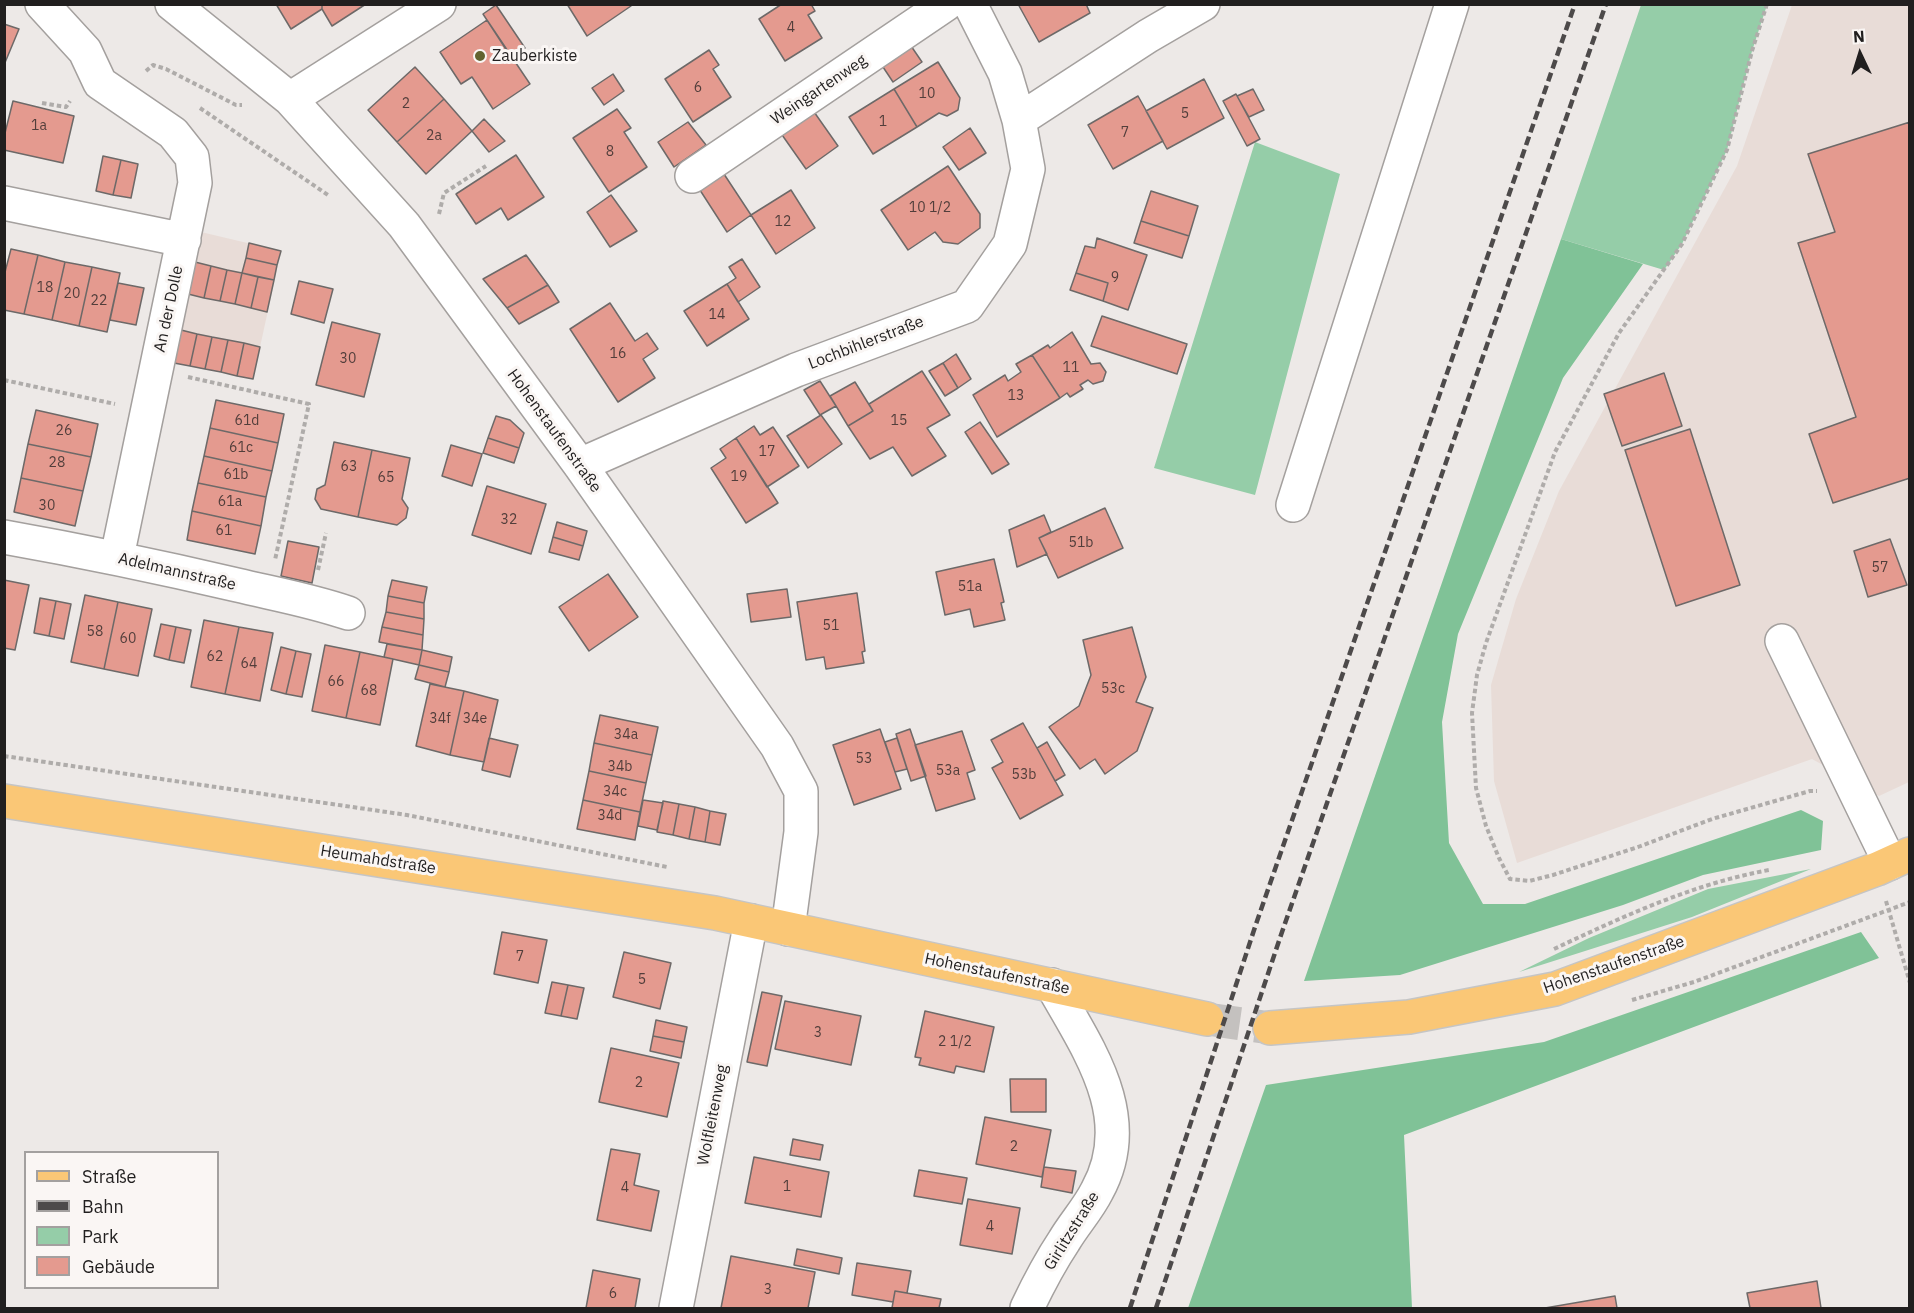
<!DOCTYPE html>
<html>
<head>
<meta charset="utf-8">
<style>
	body { margin:0 }
	#map { position:relative; width:1914px; height:1313px; overflow:hidden; background:#ede9e7; font-family:"IBM Plex Sans",sans-serif }
	canvas { display:block }
	.frame { position:absolute; inset:0; border:6px solid #211f1f; pointer-events:none }
	.legend { position:absolute; left:24px; top:1151px; width:195px; height:138px; box-sizing:border-box; background:#faf6f4; border:2px solid #a3a09f; margin:0; padding:8px 10px; list-style:none; font-size:18px; color:#211f1f }
	.legend li { display:flex; align-items:center; gap:12px; height:30px }
	.legend b { width:30px; border:2px solid #a3a09f }
	.north { position:absolute; left:1830px; top:24px; width:60px; height:60px; -webkit-text-stroke:4px #faf6f4; paint-order:stroke; rotate:356deg; font-size:16px; font-weight:700; line-height:24px; text-align:center; color:#211f1f }
	.north::after { content:''; display:block; margin:auto; width:21px; height:27px; background:#211f1f; clip-path:polygon(50% 0,100% 100%,50% 72%,0 100%) }
</style>
</head>
<body>
<div id="map">
<canvas width="1914" height="1313"></canvas>
<div class="frame"></div>
<ul class="legend">
<li><b style="height:8px;background:#fac776"></b>Straße</li>
<li><b style="height:8px;background:#4d4a4a"></b>Bahn</li>
<li><b style="height:16px;background:#95cda8"></b>Park</li>
<li><b style="height:16px;background:#e49a8f"></b>Gebäude</li>
</ul>
<div class="north">N</div>
</div>
<script>
const context = document.querySelector('canvas').getContext('2d');
context.lineJoin = 'round';
function paint(path, color) { context.fillStyle = color; context.fill(path, 'evenodd'); }
function strokePath(path, color, width, dash) { context.strokeStyle = color; context.lineWidth = width; context.lineCap = dash ? 'butt' : 'round'; context.setLineDash(dash || []); context.stroke(path); }
function label(font, color, halo, rows, align = 'center') {
  context.font = font + ' "IBM Plex Sans",sans-serif'; context.lineWidth = 6; context.setLineDash([]); context.textBaseline = 'middle'; context.strokeStyle = halo; context.fillStyle = color; for (const [text, x, y, turn = 0] of rows) {
    context.save(); context.translate(x, y); context.rotate((+turn || 0) * Math.PI / 180); context.textAlign = isNaN(turn) ? turn : align; if (halo) context.strokeText(text, 0, 0); context.fillText(text, 0, 0); context.restore();
  }
}
paint(new Path2D(`
	M1792 5H1909V782L1879 796 1812 759 1517 863 1494 781 1491 685 1516 599 1559 491 1737 166Z
	M201 232 281 251 253 379 174 363Z`), '#e8dcd7');
paint(new Path2D(`
	M1641 5H1767L1752 51 1727 150 1682 244 1664 270 1561 239Z
	M1255 142 1340 174 1255 495 1154 468Z
	M1811 869 1692 917 1519 972 1589 938 1708 889Z`), '#95cda8');
paint(new Path2D(`
	M1561 239 1643 264 1563 378 1458 634 1442 722 1449 843 1483 904H1525L1801 810 1823 821 1821 850 1703 875 1623 905 1400 975 1304 981Z
	M1861 932 1879 958 1404 1135 1412 1308H1188L1266 1085 1544 1042Z`), '#80c297');
const building = new Path2D(`
	M276 4H322V9L291 29Z
	M322 4H366L332 26 322 9Z
	M567 4H630L631 6 587 36Z
	M782 4H811L815 11 808 15 822 38 785 61 759 19Z
	M1018 4H1086L1090 13 1039 42Z
	M496 5 525 48 511 57 483 14Z
	M487 20 530 84 493 109 472 77 461 84 440 52Z
	M4 24 19 29 4 65Z
	M909 43 922 62 893 82 881 64Z
	M709 50 719 65 713 69 731 97 693 122 665 79Z
	M938 62 960 98 958 110 947 116 939 113 917 127 894 89Z
	M415 67 444 99 397 142 368 110Z
	M613 74 624 91 604 105 592 88Z
	M1204 79 1224 118 1167 149 1146 111Z
	M894 89 917 127 873 154 849 117Z
	M1253 89 1264 110 1249 117 1237 96Z
	M1236 94 1260 139 1247 146 1223 101Z
	M1138 96 1163 141 1113 169 1088 125Z
	M444 99 472 131 426 174 397 142Z
	M13 101 74 116 63 163 4 150V137Z
	M617 109 631 128 624 132 647 167 609 192 573 138Z
	M812 109 838 146 806 169 780 132Z
	M484 119 505 141 489 152 472 131Z
	M688 122 706 145 674 167 658 142Z
	M1910 122V478L1833 503 1809 434 1856 417 1798 243 1835 232 1808 154Z
	M970 128 986 153 959 170 943 147Z
	M516 155 544 197 508 220 501 208 476 224 456 194Z
	M103 156 121 160 113 195 96 191Z
	M121 160 138 164 131 198 113 195Z
	M948 166 980 214V228L958 244 943 242 935 232 908 250 881 210Z
	M722 171 751 215 727 232 698 187Z
	M791 190 815 228 776 254 751 215Z
	M1151 191 1198 206 1189 236 1141 221Z
	M611 195 637 231 610 247 587 212Z
	M1141 221 1189 236 1182 258 1134 243Z
	M1097 238 1147 255 1128 310 1103 301 1108 283 1076 273 1085 246 1095 248Z
	M249 243 281 251 277 265 246 258Z
	M11 249 38 255 24 314 4 310V276Z
	M38 255 65 262 52 320 24 314Z
	M526 255 548 285 507 308 483 279Z
	M246 258 277 265 274 280 242 273Z
	M742 259 760 287 738 302 727 284 736 278 729 267Z
	M65 262 92 267 79 326 52 320Z
	M195 262 211 266 204 298 188 294Z
	M211 266 227 270 220 301 204 298Z
	M92 267 120 273 107 332 79 326Z
	M227 270 242 273 235 304 220 301Z
	M242 273 258 277 251 308 235 304Z
	M1076 273 1108 283 1103 301 1070 290Z
	M258 277 274 280 267 312 251 308Z
	M299 281 333 289 324 323 291 314Z
	M118 283 144 288 136 325 110 320Z
	M727 284 749 319 707 346 684 311Z
	M548 285 559 302 519 324 507 308Z
	M610 303 635 341 647 333 658 349 643 359 655 378 618 402 570 329Z
	M1102 316 1187 344 1177 374 1091 346Z
	M332 322 380 334 364 397 316 385Z
	M181 330 197 334 190 366 174 363Z
	M1072 332 1091 364 1100 363 1106 372 1103 381 1093 384 1088 380 1080 385 1083 389 1070 397 1067 393 1060 398 1032 355 1048 345 1050 348Z
	M197 334 212 337 205 369 190 366Z
	M212 337 228 340 221 372 205 369Z
	M228 340 244 343 237 376 221 372Z
	M244 343 260 347 253 379 237 376Z
	M956 354 971 379 958 388 943 363Z
	M1032 355 1060 398 997 437 973 395 1005 375 1008 381 1021 372 1016 364Z
	M943 363 958 388 945 396 929 371Z
	M922 371 950 415 927 428 946 456 912 476 893 447 870 459 848 426 873 411 869 404Z
	M1664 373 1682 426 1622 446 1604 394Z
	M820 381 836 406 820 415 804 390Z
	M855 382 873 411 848 426 830 396Z
	M216 400 284 414 278 443 210 428Z
	M36 410 98 424 91 457 28 444Z
	M821 415 842 444 808 468 787 436Z
	M496 416 510 420 524 433 519 448 488 438Z
	M980 422 1009 464 992 474 965 432Z
	M754 426 760 435 773 427 799 466 767 487 736 438Z
	M210 428 278 443 272 471 204 456Z
	M1690 429 1740 585 1676 606 1625 450Z
	M488 438 519 448 514 463 483 453Z
	M736 438 778 503 746 523 711 468 726 458 720 449Z
	M334 442 372 450 358 517 321 509 315 499 317 489 325 485Z
	M28 444 91 457 83 491 21 478Z
	M451 445 482 454 472 486 442 476Z
	M372 450 410 458 402 499 408 508 406 518 397 525 358 517Z
	M204 456 272 471 266 497 198 483Z
	M21 478 83 491 75 526 14 512Z
	M198 483 266 497 261 526 192 511Z
	M487 486 546 504 531 554 472 535Z
	M1105 508 1123 548 1058 578 1039 538Z
	M192 511 261 526 255 554 187 540Z
	M1044 515 1051 532 1039 538 1047 554 1017 567 1009 530Z
	M557 522 587 531 583 546 553 537Z
	M553 537 583 546 579 560 549 552Z
	M1890 539 1907 585 1868 597 1854 551Z
	M288 541 319 547 312 583 281 576Z
	M994 559 1004 602 1001 603 1005 620 974 627 970 609 945 615 936 572Z
	M608 574 638 617 589 651 559 607Z
	M4 580 29 585 15 650 4 648Z
	M392 580 427 587 424 603 388 596Z
	M787 589 791 617 751 622 747 594Z
	M857 593 865 651 862 652 864 663 826 669 824 657 806 660 797 602Z
	M85 595 118 602 104 669 71 662Z
	M388 596 424 603V619L386 612Z
	M40 598 56 601 49 636 34 633Z
	M56 601 71 604 64 639 49 636Z
	M118 602 152 609 138 676 104 669Z
	M386 612 424 619 423 635 382 627Z
	M204 620 239 627 225 694 191 687Z
	M161 624 176 627 169 660 154 656Z
	M176 627 191 630 184 663 169 660Z
	M239 627 273 633 260 701 225 694Z
	M382 627 423 635 422 650 379 642Z
	M1132 627 1146 677 1136 702 1153 708 1137 751 1105 774 1095 759 1080 769 1049 727 1079 706 1091 675 1083 640Z
	M387 644 422 650 419 665 384 657Z
	M325 645 360 652 346 718 312 711Z
	M281 647 296 651 286 694 271 690Z
	M422 650 452 657 449 672 419 665Z
	M296 651 311 654 302 697 286 694Z
	M360 652 393 659 380 725 346 718Z
	M419 665 449 672 445 687 415 679Z
	M430 684 464 691 450 755 416 746Z
	M464 691 498 700 484 762 450 755Z
	M600 715 658 727 652 755 594 743Z
	M1023 723 1063 795 1020 819 992 768 1003 762 991 740Z
	M880 729 901 789 854 805 833 745Z
	M910 729 926 776 911 781 896 734Z
	M962 731 975 770 967 773 975 799 936 811 915 745Z
	M489 738 518 745 510 777 482 770Z
	M897 738 907 769 895 772 885 742Z
	M1047 742 1065 775 1055 781 1037 748Z
	M594 743 652 755 646 783 589 771Z
	M589 771 646 783 640 812 583 800Z
	M583 800 640 812 635 840 577 829Z
	M643 800 663 803 657 830 638 826Z
	M663 801 679 804 673 835 657 832Z
	M679 804 695 807 689 839 673 835Z
	M695 807 710 811 705 842 689 839Z
	M710 811 726 814 720 845 705 842Z
	M502 932 547 940 538 983 494 974Z
	M624 952 671 963 660 1009 613 997Z
	M552 982 568 985 561 1016 545 1013Z
	M568 985 584 988 577 1019 561 1016Z
	M762 992 782 996 767 1066 747 1062Z
	M785 1001 861 1016 851 1065 775 1049Z
	M925 1011 994 1027 984 1072 956 1066 954 1073 919 1065 921 1058 915 1057Z
	M656 1020 687 1027 684 1042 653 1036Z
	M653 1036 684 1042 681 1058 650 1051Z
	M611 1048 679 1063 667 1117 599 1102Z
	M1010 1079H1046V1112H1011Z
	M985 1117 1051 1130 1042 1177 976 1164Z
	M793 1139 823 1145 820 1160 790 1155Z
	M611 1149 640 1154 634 1185 659 1191 651 1231 597 1220Z
	M754 1157 829 1172 821 1217 745 1203Z
	M1044 1167 1076 1171 1072 1193 1041 1187Z
	M919 1170 967 1178 962 1204 914 1196Z
	M968 1199 1020 1208 1012 1254 960 1245Z
	M797 1249 842 1258 839 1274 794 1265Z
	M731 1256 815 1272 808 1308H721Z
	M857 1263 911 1271 907 1293 895 1291 893 1302 852 1295Z
	M593 1270 640 1279 635 1308H586Z
	M1817 1281 1821 1308H1750L1747 1293Z
	M895 1291 941 1299 939 1308H892Z
	M1615 1296 1617 1308H1545Z`);
paint(building, '#e49a8f');
strokePath(building, '#6d6968', 1.5);
strokePath(new Path2D(`
	M1207 1019 1270 1028`), '#c4c1bf', 33, [33, 16]);
const minor = new Path2D(`
	M42 4 85 51 100 83 173 133 192 157 195 183 117 557
	M172 4 290 99 404 225 580 465 777 746 801 791V832L788 929
	M290 99 439 4
	M1019 120 1148 36 1203 4
	M692 176 946 4
	M4 203 184 240
	M580 465 796 370 967 306 1010 244 1028 169 1019 120 1005 73 970 4
	M1293 505 1452 4
	M4 537C83 551 160 567 237 585 275 594 310 600 348 613
	M1782 641 1890 863
	M676 1308 751 921
	M1027 1308C1038 1285 1050 1262 1064 1241 1074 1224 1088 1209 1097 1191 1138 1117 1088 1049 1052 985`);
const major = new Path2D(`
	M4 801 715 913 1207 1019
	M1270 1028 1409 1017 1555 989 1877 869 1910 854`);
strokePath(minor, '#a4a09e', 36);
strokePath(major, '#c5c5c5', 36);
strokePath(new Path2D(`
	M1767 4 1752 51 1727 150 1682 244 1619 333 1555 452 1486 643 1477 675 1472 713 1476 788 1486 826 1499 858 1510 879 1529 881 1553 875 1638 847 1712 819 1810 791H1817
	M146 71 153 65 166 69 236 105H242
	M42 103 66 107 70 101
	M200 108 328 195
	M439 214 444 193 486 166
	M188 377 309 404 275 560
	M4 380 115 404
	M318 570 326 533
	M4 756 407 815 667 867
	M1886 901 1910 983
	M1554 949C1624 916 1693 884 1769 870
	M1632 1000 1694 982 1910 902`), '#afacaa', 4, [4.5, 3]);
strokePath(minor, '#fff', 33);
strokePath(major, '#fac776', 33);
strokePath(new Path2D(`
	M1130 1308 1256 924 1575 4
	M1156 1308 1282 932 1606 4`), '#4d4a4a', 4.5, [9, 4.5]);
for (const [x, y, r, color] of [
	[480,56,6,"#636330"]
]) { const dot = new Path2D(); dot.arc(x, y, r, 0, 2 * Math.PI); context.fillStyle = color; context.fill(dot); strokePath(dot, '#faf6f4', 2); }
label('14px', '#523e3b', null, [
	["4",791,28],
	["6",698,88],
	["10",927,94],
	["2",406,104],
	["5",1185,114],
	["1",883,122],
	["1a",39,126],
	["7",1125,133],
	["2a",434,136],
	["8",610,152],
	["10 1/2",930,208],
	["12",783,222],
	["9",1115,278],
	["18",45,288],
	["20",72,294],
	["22",99,301],
	["14",717,315],
	["16",618,354],
	["30",348,359],
	["11",1071,368],
	["13",1016,396],
	["61d",247,421],
	["15",899,421],
	["26",64,431],
	["61c",241,448],
	["17",767,452],
	["28",57,463],
	["63",349,467],
	["61b",236,475],
	["19",739,477],
	["65",386,478],
	["61a",230,502],
	["30",47,506],
	["32",509,520],
	["61",224,531],
	["51b",1081,543],
	["57",1880,568],
	["51a",970,587],
	["51",831,626],
	["58",95,632],
	["60",128,639],
	["62",215,657],
	["64",249,664],
	["66",336,682],
	["53c",1113,689],
	["68",369,691],
	["34f",440,719],
	["34e",475,719],
	["34a",626,735],
	["53",864,759],
	["34b",620,767],
	["53a",948,771],
	["53b",1024,775],
	["34c",615,792],
	["34d",610,816],
	["7",520,957],
	["5",642,980],
	["3",818,1033],
	["2 1/2",955,1042],
	["2",639,1083],
	["2",1014,1147],
	["1",787,1187],
	["4",625,1188],
	["4",990,1227],
	["3",768,1290],
	["6",613,1294]
]);
label('16px', '#211f1f', '#faf6f4', [
	["Zauberkiste",492,56]
], 'left');
label('16px', '#211f1f', '#faf6f4', [
	["Weingartenweg",819,90,-34],
	["An der Dolle",169,309,-78],
	["Lochbihlerstraße",866,343,-21],
	["Hohenstaufenstraße",554,431,54],
	["Adelmannstraße",177,572,13],
	["Heumahdstraße",378,860,9],
	["Hohenstaufenstraße",1614,965,-19],
	["Hohenstaufenstraße",997,974,12],
	["Wolfleitenweg",713,1115,-79],
	["Girlitzstraße",1072,1231,-58]
]);
</script>
</body>
</html>
